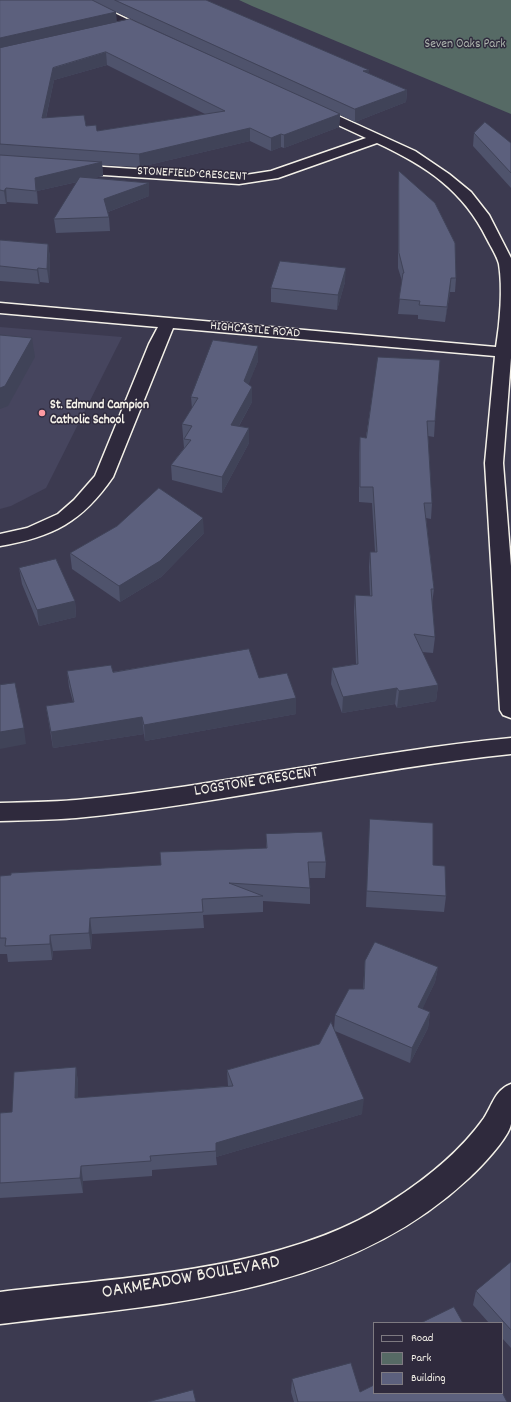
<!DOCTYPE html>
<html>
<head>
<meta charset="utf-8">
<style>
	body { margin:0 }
	#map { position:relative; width:511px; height:1402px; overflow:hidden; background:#3c3a50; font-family:Dekko,sans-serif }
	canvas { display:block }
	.legend { position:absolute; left:373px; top:1322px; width:130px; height:72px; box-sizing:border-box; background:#2f2a3d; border:1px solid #7e7a81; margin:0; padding:5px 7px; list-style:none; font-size:12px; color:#f4f1e8 }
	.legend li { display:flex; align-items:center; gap:8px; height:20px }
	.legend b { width:20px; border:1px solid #7e7a81 }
</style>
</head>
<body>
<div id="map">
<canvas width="511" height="1402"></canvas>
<ul class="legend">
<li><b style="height:5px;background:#2f2a3d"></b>Road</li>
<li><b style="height:11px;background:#566a65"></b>Park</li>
<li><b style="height:11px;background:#5c607d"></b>Building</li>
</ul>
</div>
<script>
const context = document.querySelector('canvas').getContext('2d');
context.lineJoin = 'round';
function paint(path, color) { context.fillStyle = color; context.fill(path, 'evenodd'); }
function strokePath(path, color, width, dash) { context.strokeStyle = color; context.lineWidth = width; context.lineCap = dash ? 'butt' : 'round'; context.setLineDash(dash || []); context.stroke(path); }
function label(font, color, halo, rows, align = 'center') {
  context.font = font + ' Dekko,sans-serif'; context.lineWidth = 3; context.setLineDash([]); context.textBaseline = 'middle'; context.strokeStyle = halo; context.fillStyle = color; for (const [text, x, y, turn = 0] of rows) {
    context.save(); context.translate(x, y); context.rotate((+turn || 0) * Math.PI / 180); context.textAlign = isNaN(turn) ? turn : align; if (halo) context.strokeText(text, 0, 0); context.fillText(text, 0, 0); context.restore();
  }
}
paint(new Path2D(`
	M0 327 122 337 46 488 11 506 0 509Z`), '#46455e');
paint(new Path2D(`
	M239 0H511V114L252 6Z`), '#566a65');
const minor = new Path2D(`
	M73 0H87L152 31 154 33 148 36 144 35Z
	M312 104 415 151 449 174 471 192 489 215 511 258V358L503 463 511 566V718L503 715 500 710 485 463 495 356 173 328 113 477C82 522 53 537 0 546V534L27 528 58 514 74 500 95 476 149 344 158 327 0 313V303L496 347C500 323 503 288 499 264 497 256 491 247 487 239 463 190 426 166 377 143L278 178 239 184 74 173 69 172 67 169 69 166 74 165 239 176 271 171 366 138 308 111 306 108 308 105Z
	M511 738V754C365 769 222 804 76 818 51 820 25 820 0 821V803C25 802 51 802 76 800 222 786 365 752 511 738Z
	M511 1084C511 1097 511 1112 511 1124 509 1138 479 1169 468 1179 342 1297 161 1304 0 1324V1292C122 1277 287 1271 390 1202 426 1179 459 1153 484 1118 493 1104 495 1090 511 1084Z`);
strokePath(minor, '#f4f1e8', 3);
paint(minor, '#2f2a3d');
paint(new Path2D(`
	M0 0H206L369 70 368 73 407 90 406 102 355 122 340 115 339 127 284 148 281 147 271 151 250 141 140 167 102 165 103 176 94 178 149 183V196L108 212 109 217 110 231 56 233 54 219 77 182 37 191 38 204 7 202 6 204H0ZM116 12 214 57 116 22ZM107 65 205 114 97 131 86 126 46 118 54 80Z
	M474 133 511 143V188L473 146Z
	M399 171 456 278 455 292H450L445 322 418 319V315L398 314 402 281 398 268V185Z
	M0 240 48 244 50 258 49 283 40 282 39 284 0 281Z
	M345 282 337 310 271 302V288Z
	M258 346V361L248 384 252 402 239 426 249 428V443L222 493 172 480 171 465 184 448 182 424 192 409 191 397Z
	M378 357 435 421 434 437 428 436 432 503 431 519 426 518 434 589 432 604 435 637 433 653 422 652 438 685 436 701 397 708 395 704 342 713 331 684 332 668 356 664 354 611 355 595 370 596 369 567 370 552H375L372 503 359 502V453L360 437 366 438Z
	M204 533 161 577 120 602 72 569 70 553Z
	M19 568 75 601 76 617 39 626 22 584Z
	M67 671 113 672 259 678 296 714 145 741 144 734 53 748 46 706 73 702 69 687Z
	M370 819 446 896 444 912 366 907 369 835Z
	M266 834 326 862 325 878H309L310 888V904L263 901V912L203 915 204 928 92 934 91 949 53 951 52 960 8 962 7 954H0V876L161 865 266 848Z
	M365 961 438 967 435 982 422 1009 430 1012 428 1028 410 1063 335 1031 362 1114 216 1157 217 1165 152 1170V1176L83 1181V1193L0 1198V1113L12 1112 76 1067 78 1083V1098L228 1086 227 1070 319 1044 334 1029 335 1015 363 989Z
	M511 1262V1348L502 1338V1323H489L473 1305 476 1291Z
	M292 1379 360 1392 507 1402H294L291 1392Z`), '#4f536c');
paint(new Path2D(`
	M116 12 117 23 0 50V38Z
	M106 52 107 65 54 80 43 131 42 118 53 68Z
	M369 70 368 82 363 71Z
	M407 90 406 102 355 122V109Z
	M340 114 339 127 284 148V135Z
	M250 128V141L140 167 139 154Z
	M281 134V147L271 151V138Z
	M102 162 103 176 37 191 38 204 35 178Z
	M149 183V196L105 213 104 199Z
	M6 188 7 202 6 204 4 191Z
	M48 244 50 258 49 283 47 269Z
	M38 268 40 282 39 284 37 270Z
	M346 268 345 282 337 310 338 295Z
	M451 278 450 292 445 322 447 307Z
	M32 338 35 357 8 406 0 409V388Z
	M258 346V361L244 396V381Z
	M252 387V402L231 440V425Z
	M249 428V443L222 493V477Z
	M203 518 204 533 161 577 120 602 119 586Z
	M75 601 76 617 39 626 37 610Z
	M438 685 436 701 397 708 399 691Z
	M397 688 395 704 342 713 343 697Z
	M296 698V714L145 741 144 725Z
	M142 717 144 734 53 748 51 732Z
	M24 728 26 744 0 749V732Z
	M90 918 92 934 91 949 89 933Z
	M50 935 53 951 52 960 50 944Z
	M438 967 435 982 416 1023 418 1007Z
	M430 1012 428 1028 410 1063 412 1048Z
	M76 1067 78 1083V1113L75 1098Z
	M364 1099 362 1114 216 1157V1143Z
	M81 1166 83 1181V1193L80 1178Z`), '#404358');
const building = new Path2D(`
	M0 0H92L116 12 0 38Z
	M115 0H206L369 70 363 71 407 90 355 109Z
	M130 19 340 114 284 135 281 134 271 138 250 128 139 154 0 144V48ZM106 52 225 111 97 131 96 125 86 126 84 115 42 118 53 68Z
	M485 122 511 143V173L474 133Z
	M0 155 102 162 35 178 36 191 6 188 4 191 0 190Z
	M399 171 435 203 455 243 456 278H451L447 307 419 305 420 301 399 299 403 273H404L399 253Z
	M80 177 149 183 104 199 109 217 54 219Z
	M0 240 48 244 47 269 38 268 37 270 0 266Z
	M280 261 346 268 338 295 271 288Z
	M0 335 32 338 5 386 0 388Z
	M213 340 258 346 244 381 252 387 231 425 249 428 222 477 171 465 191 440 184 439 192 426 182 424 198 398 191 397Z
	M378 357 440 360 435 421H427L432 503H424L434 589H431L435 637 414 634 438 685 399 691 397 688 343 697 332 668 358 664 355 595 372 596 370 552H377L373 487H360V437L366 438Z
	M159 488 203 518 160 561 119 586 70 553 117 526Z
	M56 559 75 601 37 610 19 568Z
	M249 649 259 678 287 673 296 698 144 725 142 717 51 732 46 706 74 702 67 671 111 665 113 672Z
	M15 683 24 728 0 732V685Z
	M370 819 433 823V865L445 866 446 896 367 891Z
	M322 832 326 862H308L310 888 229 883 263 896 202 899 203 912 90 918 89 933 50 935V944L5 946 6 938H0V876L11 875V873L161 865 160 852 267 848 266 834Z
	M375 942 438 967 418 1007 430 1012 412 1048 335 1015 349 989H364L365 961Z
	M331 1022 364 1099 216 1143V1151L150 1156 151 1161 81 1166 80 1178 0 1183V1113L12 1112 14 1072 76 1067 75 1098 233 1086 227 1070 319 1044Z
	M511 1262V1330L476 1291Z
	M454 1307 463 1323H421Z
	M351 1363 360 1392 374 1385V1393L502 1392 507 1402H298L292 1379Z
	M193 1390 196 1402H148Z`);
paint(building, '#5c607d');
strokePath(building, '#404358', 1);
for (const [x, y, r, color] of [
	[42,413,4,"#ff9aa2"]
]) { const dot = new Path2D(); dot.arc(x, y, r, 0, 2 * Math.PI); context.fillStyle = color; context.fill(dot); strokePath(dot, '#2f2a3d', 1.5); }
label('13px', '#adb4ad', '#2f2a3d', [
	["Seven Oaks Park",465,45]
]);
label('13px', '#f4f1e8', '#2f2a3d', [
	["STONEFIELD CRESCENT",192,175,3],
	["HIGHCASTLE ROAD",255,331,5]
]);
label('bold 13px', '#f4f1e8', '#2f2a3d', [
	["St. Edmund Campion",50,406],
	["Catholic School",50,421]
], 'left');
label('16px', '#f4f1e8', '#2f2a3d', [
	["LOGSTONE CRESCENT",256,783,-9]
]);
label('19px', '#f4f1e8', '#2f2a3d', [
	["OAKMEADOW BOULEVARD",191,1279,-10]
]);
</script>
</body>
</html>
